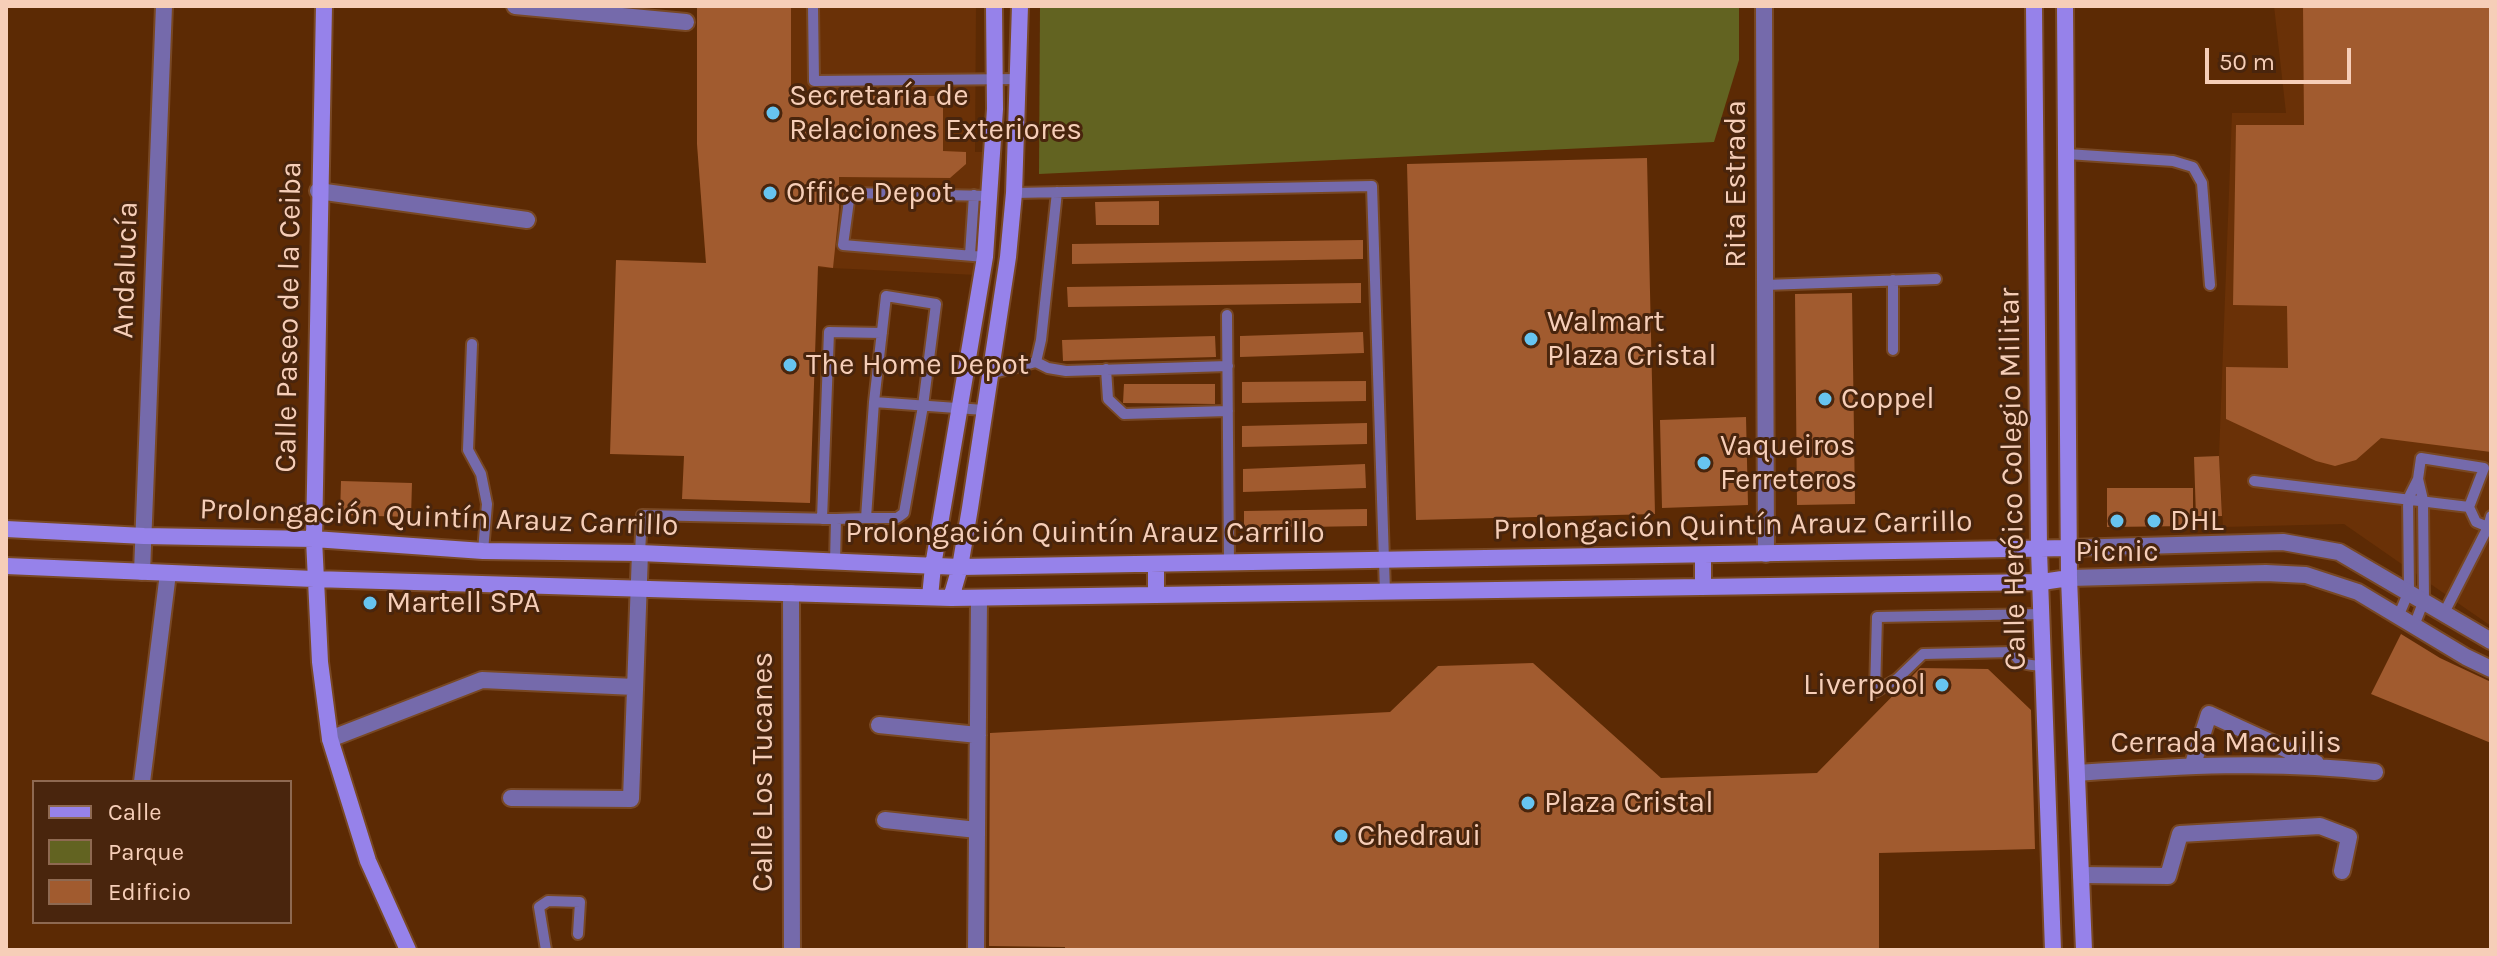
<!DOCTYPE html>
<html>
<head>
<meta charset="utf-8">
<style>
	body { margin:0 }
	#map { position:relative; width:2497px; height:956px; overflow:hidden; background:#5c2a04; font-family:Karla,sans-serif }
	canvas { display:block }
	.frame { position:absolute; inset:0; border:8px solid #f6ceb8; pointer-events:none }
	.legend { position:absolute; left:32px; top:780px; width:260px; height:144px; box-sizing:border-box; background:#49250d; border:2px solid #8e6951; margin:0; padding:10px 14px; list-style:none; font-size:24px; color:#f6ceb8 }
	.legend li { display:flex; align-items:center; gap:16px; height:40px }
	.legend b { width:40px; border:2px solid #8e6951 }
	.scale { position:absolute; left:2205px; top:48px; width:146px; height:36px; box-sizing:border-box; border:4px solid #f6ceb8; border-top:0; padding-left:10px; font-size:24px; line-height:28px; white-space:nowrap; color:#f6ceb8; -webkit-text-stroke:6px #49250d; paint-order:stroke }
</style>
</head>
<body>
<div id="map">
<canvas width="2497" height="956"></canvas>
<div class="frame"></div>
<ul class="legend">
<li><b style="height:10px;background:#9682ea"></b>Calle</li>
<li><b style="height:22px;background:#626321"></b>Parque</li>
<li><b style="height:22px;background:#a15b2f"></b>Edificio</li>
</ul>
<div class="scale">50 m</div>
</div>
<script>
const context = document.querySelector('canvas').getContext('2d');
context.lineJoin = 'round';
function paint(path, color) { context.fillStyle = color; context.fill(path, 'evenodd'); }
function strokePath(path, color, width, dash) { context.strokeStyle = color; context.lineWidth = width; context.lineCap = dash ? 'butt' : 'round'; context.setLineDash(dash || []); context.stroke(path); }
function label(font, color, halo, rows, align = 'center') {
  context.font = font + ' Karla,sans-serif'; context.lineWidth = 6; context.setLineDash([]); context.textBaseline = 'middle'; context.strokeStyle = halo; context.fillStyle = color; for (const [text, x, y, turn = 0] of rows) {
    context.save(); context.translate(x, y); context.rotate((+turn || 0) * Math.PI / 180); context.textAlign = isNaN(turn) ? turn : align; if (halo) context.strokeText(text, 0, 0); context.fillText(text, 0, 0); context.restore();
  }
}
paint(new Path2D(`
	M697 6H976L975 152H985L977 275 706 262 697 144Z
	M2274 6H2491V626L2344 524 2223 527 2219 456 2232 113H2286Z`), '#6a3107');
paint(new Path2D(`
	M1040 6H1739V60L1714 142 1039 174Z`), '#626321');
paint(new Path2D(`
	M697 6H791V96H943V151L966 152V164L950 178 839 177V210L833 268 818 266 810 503 682 499 684 456 610 454 616 260 706 263 697 144Z
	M2303 6H2491V452L2381 438 2356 460 2335 466 2316 461 2226 419V367L2288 368 2287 306 2233 305 2236 125H2304Z
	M1647 158 1655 514 1416 520 1407 164Z
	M1159 201V225H1096L1095 202Z
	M1363 240V259L1072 264V244Z
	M1361 283V303L1068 307 1067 287Z
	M1852 293 1855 504 1797 505 1795 294Z
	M1363 332 1364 353 1240 357V336Z
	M1215 336 1216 357 1063 361 1062 340Z
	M1366 381V401L1242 403V382Z
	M1124 384H1215V404L1123 403Z
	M1746 417 1748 505 1662 508 1660 420Z
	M1367 423V444L1242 447V426Z
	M2219 456 2222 516 2196 517 2194 457Z
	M1365 464 1366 488 1243 492V469Z
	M341 481 412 483 411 517 340 515Z
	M2107 488H2193V526L2107 527Z
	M1367 509V526L1244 528V511Z
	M2401 634 2440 658 2491 682V743L2371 694Z
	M1533 663 1661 778 1817 773 1920 668 1988 669 2031 710 2035 849 1879 853V950H1065V947L989 946 990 733 1390 712 1438 666Z`), '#a15b2f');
const lane = new Path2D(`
	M813 6 814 81 1019 79
	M2067 154 2173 161 2193 167 2202 183 2210 285
	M1014 193 1372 186 1385 592
	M970 255 974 195
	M985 257 843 245 850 193 991 196
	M1765 285 1936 279
	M1227 315 1229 562
	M472 344 468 450 481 474 487 504 483 551
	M1893 350V280
	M1036 362 1048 368 1066 371 1228 366
	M1106 369 1108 399 1124 414 1228 411
	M990 374 1036 362 1041 340 1057 192
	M2254 481 2469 507
	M866 518H897L904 513 923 406 936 304 886 296 874 402
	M822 519 829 332 882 333
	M836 519 866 518 874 402 984 410
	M2488 527 2491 516
	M640 553 642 515 836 519 835 562
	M2043 614 1877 617 1875 692 1897 679 1923 654 2013 652C2020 666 2030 665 2045 666
	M2398 617 2409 591 2408 499 2418 479 2421 458 2484 468 2469 507 2476 522 2488 527 2444 613
	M2414 626 2424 600 2423 500 2418 479
	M546 950 539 907 548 901 580 902 578 934`);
const street = new Path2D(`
	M515 6 686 22
	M1764 6 1766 554
	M318 191 527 220
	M2069 548 2283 542 2339 552 2491 641
	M142 572 164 6
	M2069 578 2266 573 2306 575 2358 592 2466 657 2491 669
	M791 593 792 950
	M879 725 978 735
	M330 739 482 680 635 687
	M2193 764 2209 714 2316 763
	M2077 773C2176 766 2275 760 2375 772
	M142 782 168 573
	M511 798 631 799 640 553
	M885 820 977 830
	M2081 875 2168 876 2180 834 2320 826 2349 837 2342 871
	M976 950 979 598`);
const secondary = new Path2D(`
	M324 6 314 539 320 662 330 739 368 861 408 950
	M2034 6 2039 550 2053 950
	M2065 6 2069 578 2084 950
	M6 529 144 536 314 539 483 551 640 553 960 567 2069 548
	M1703 555V587
	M1156 564V595
	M6 566 314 579 951 598 2042 582 2069 578
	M930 597 933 566 985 257 995 109 994 6
	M951 598 960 567 970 508 1008 257 1014 193 1020 6`);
strokePath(lane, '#784824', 14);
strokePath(street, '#784824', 20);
strokePath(secondary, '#784824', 20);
strokePath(lane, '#756aab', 10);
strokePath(street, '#756aab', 16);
strokePath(secondary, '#9682ea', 16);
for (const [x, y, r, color] of [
	[773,113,8,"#67c4f0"],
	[770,193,8,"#67c4f0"],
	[1531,339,8,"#67c4f0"],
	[790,365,8,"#67c4f0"],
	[1825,399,8,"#67c4f0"],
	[1704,463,8,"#67c4f0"],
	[2117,521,8,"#67c4f0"],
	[2154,521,8,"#67c4f0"],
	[370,603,8,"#67c4f0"],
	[1942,685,8,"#67c4f0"],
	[1528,803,8,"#67c4f0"],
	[1341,836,8,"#67c4f0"]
]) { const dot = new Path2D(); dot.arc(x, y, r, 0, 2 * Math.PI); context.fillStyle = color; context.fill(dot); strokePath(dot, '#49250d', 3); }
label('30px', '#f6ceb8', '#49250d', [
	["Secretaría de",789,96],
	["Relaciones Exteriores",789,130],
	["Office Depot",786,193],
	["Walmart",1547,322],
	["Plaza Cristal",1547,356],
	["The Home Depot",806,365],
	["Coppel",1841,399],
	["Vaqueiros",1720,446],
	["Ferreteros",1720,480],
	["DHL",2170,521],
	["Picnic",2117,552,"center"],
	["Martell SPA",386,603],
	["Liverpool",1926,685,"right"],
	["Plaza Cristal",1544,803],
	["Chedraui",1357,836]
], 'left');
label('30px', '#f6ceb8', '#49250d', [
	["Rita Estrada",1736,184,-90],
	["Andalucía",126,270,-88],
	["Calle Paseo de la Ceiba",289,317,-89],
	["Calle Heróico Colegio Militar",2013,479,-91],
	["Prolongación Quintín Arauz Carrillo",439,518,2],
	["Prolongación Quintín Arauz Carrillo",1733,526,-1],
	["Prolongación Quintín Arauz Carrillo",1085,533],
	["Cerrada Macuilis",2226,743],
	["Calle Los Tucanes",763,772,-90]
]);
</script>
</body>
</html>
